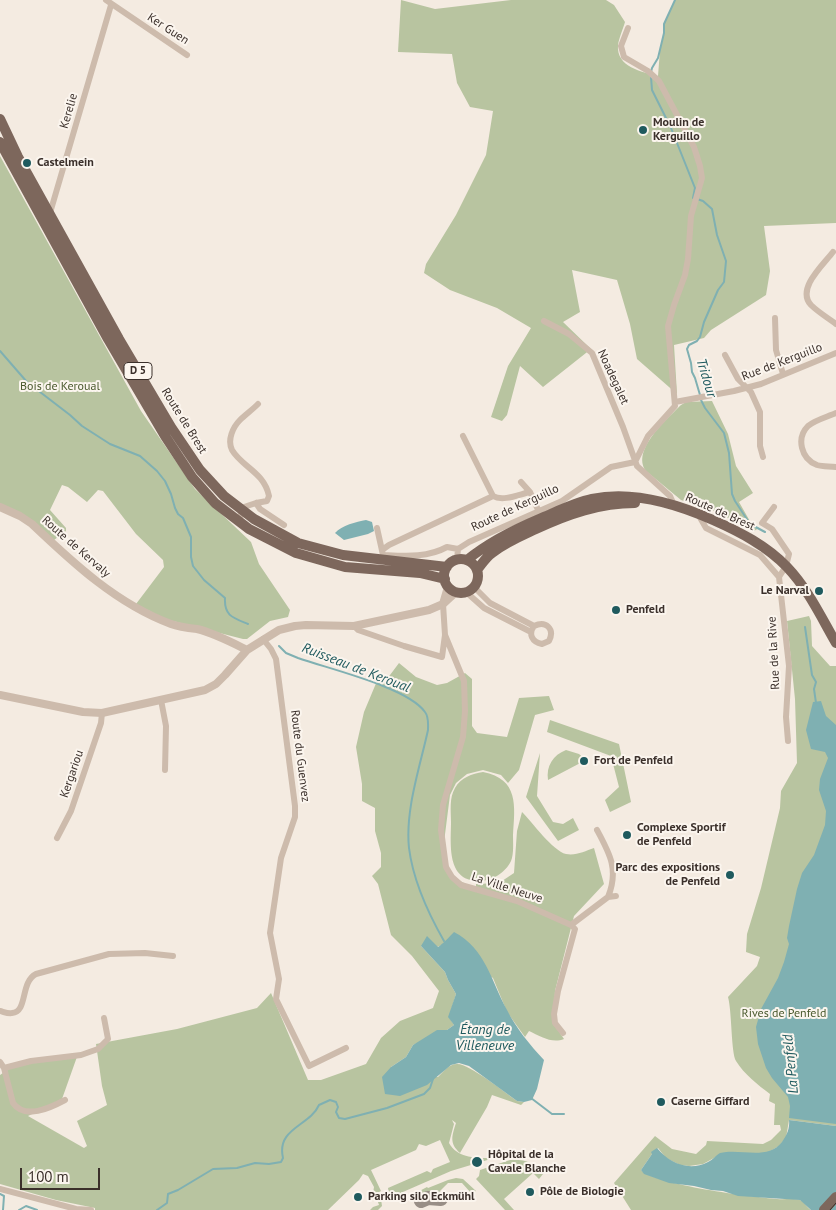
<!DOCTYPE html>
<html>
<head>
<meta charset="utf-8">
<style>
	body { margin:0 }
	#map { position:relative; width:836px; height:1210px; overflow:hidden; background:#f4ebe1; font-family:"PT Sans",sans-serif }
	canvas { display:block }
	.scale { position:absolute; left:20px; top:1168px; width:80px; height:22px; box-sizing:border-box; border:2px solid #3b302b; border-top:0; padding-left:6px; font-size:15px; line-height:18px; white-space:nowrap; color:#3b302b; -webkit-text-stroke:4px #fbf5ee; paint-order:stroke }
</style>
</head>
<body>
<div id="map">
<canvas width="836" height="1210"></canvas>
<div class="scale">100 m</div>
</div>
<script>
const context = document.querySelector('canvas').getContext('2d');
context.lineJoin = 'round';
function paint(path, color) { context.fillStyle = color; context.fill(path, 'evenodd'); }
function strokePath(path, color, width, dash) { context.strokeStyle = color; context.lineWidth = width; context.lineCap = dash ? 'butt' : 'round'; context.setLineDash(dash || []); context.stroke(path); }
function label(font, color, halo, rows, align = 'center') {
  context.font = font + ' "PT Sans",sans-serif'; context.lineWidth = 4; context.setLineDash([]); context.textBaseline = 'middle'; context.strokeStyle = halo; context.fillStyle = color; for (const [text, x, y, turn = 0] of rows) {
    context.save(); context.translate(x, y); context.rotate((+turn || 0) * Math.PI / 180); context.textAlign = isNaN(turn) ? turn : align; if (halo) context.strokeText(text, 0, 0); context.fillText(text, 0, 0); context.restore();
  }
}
paint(new Path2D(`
	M401 0 435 9 511 0H606L614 5 625 22C623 29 619 38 618 45 616 67 642 72 658 76L660 50 664 33V24L675 0H836V223L764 226 770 271 766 295 711 330 704 338 674 345 677 394 637 359 630 324 617 280 572 270 580 312 563 322 591 349 543 387 520 366 507 415 502 421 491 417 508 366 531 328 497 308 450 290 424 273 426 264 456 215 486 155 493 111 470 107 457 83 452 54 398 52Z
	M0 156 141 411 195 489 251 542 259 564 290 610 288 617 270 621 247 639H243L165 619 136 604 164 567 163 560 136 534 103 491 98 490 87 502 68 487 62 485 50 510 66 528V531L54 540 0 504Z
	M712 401 728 434 736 466 753 493 739 502 751 523 759 528 754 531 714 511 681 500 646 471C631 450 667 419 681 405L686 402Z
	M809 616 811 621 812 646 830 666H836V1126L789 1120 786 1138 779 1146 767 1153H723L703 1164 689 1166 680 1165 666 1158 658 1148 652 1154 641 1170C656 1185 752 1197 777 1199 784 1200 794 1198 800 1200 804 1201 807 1208 811 1210H631L614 1183 655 1136 672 1149 696 1154 706 1145 707 1141 763 1144 771 1140 781 1130 780 1125H774L775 1104 769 1101 770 1094C758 1085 744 1074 736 1061 731 1053 732 1011 728 997L757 966 760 957 746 952 747 934 761 888 780 808 781 791 797 763 795 699 787 621Z
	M399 663 416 677 437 685 447 683 465 673 472 679V726L477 733 507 737 519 698 549 696 554 710 535 715 519 770 508 783 501 775 483 770 467 774 456 783 450 795 443 850 452 877 476 889V884L499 883 514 873 517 831 522 812C532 822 553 851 566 854 576 856 585 851 594 848L604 884 574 916 555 991 554 1024 564 1039C552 1044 540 1036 529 1031L525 1037 507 1012 493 978 442 945 437 947 421 946 445 972 448 980 456 994 449 1017 454 1025 447 1030 413 1045 406 1057 391 1067 438 1077C444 1071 449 1064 457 1064 468 1063 506 1093 517 1101L524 1102 521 1105 492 1095 487 1107 460 1153C449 1143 452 1136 456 1123L452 1120 454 1124 449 1143C458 1159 477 1158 494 1158L451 1171 396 1195 389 1194 388 1188 427 1171 431 1173 433 1169 450 1162 440 1140 426 1146 419 1144 416 1150 371 1170 381 1191 377 1193 381 1199 382 1206 378 1210H370L373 1207 379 1205 377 1199 373 1193 374 1187 368 1176 363 1174 359 1180 328 1210H95V1208L56 1200 0 1184V1075L21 1061 78 1054 62 1099 28 1116 84 1148 87 1146 77 1121 107 1105 102 1086 96 1044 177 1029 257 1008 271 993 308 1080H321L366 1064 381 1038 400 1021 433 1008 439 991 412 956 391 935 378 884 372 876 381 867V853L375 831V808L362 801V784L356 747 364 712 377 681 390 675Z
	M550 720 619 744 631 802 610 812 605 800 619 787 611 756 547 732Z
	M566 750 579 754 586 760 548 780C546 766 553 755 566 750Z
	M540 753 537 796 553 822 563 824 573 818 579 830 558 841 526 797Z
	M483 772C519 779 515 806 513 835 513 843 514 854 511 861 506 872 492 881 480 881 446 882 451 844 451 822 451 811 449 798 455 788 461 777 472 774 483 772Z
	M510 1160C525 1159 534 1163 543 1174L539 1179 533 1173 504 1199 514 1210H505L476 1179 479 1176 480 1170Z
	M456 1178 463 1179 476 1191 471 1193 462 1183H448L438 1193H424L413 1197 412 1195 427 1187 428 1188 448 1180Z`), '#b8c4a0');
paint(new Path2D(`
	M366 520 372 522 374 531 368 534 344 540 335 533C342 525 356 522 366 520Z
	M821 701 826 716 836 725V1124L789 1118 790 1106 788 1097 772 1078 766 1068 758 1044 756 1027 761 1009 778 978 784 962 789 944 787 938 789 926 797 889 802 873 814 855 825 825 826 811 819 790 820 779 828 758 825 752 811 749 806 730 813 702Z
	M454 932C486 949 491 981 507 1010 516 1028 530 1045 544 1060L537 1089 532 1100 524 1102 517 1101 469 1066 459 1063 451 1065 427 1085 400 1096 385 1094 382 1077 391 1067 406 1057 413 1045 437 1030H447L454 1025 448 1017 456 994 448 980 445 972 421 946 427 936 438 947C443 944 449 937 454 932Z
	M789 1120 836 1126V1210H811L800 1200 738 1196 723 1191 711 1190 694 1186 669 1183 644 1174 641 1170 652 1154 651 1152 657 1148C669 1163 689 1172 708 1162 713 1160 716 1155 720 1153 741 1148 767 1161 782 1142 787 1135 790 1128 789 1120Z`), '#7fb0b2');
strokePath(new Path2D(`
	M651 72 652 68 658 58 664 33V24L675 0
	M651 77 652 90 671 128 695 188 693 198
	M697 199 703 201 712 209 717 235 726 261 724 282 718 290 704 322 700 337 697 341 689 345 687 349 691 363 692 372 695 378 700 395
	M0 351 27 382 70 415 82 426 110 444 140 456 157 471 165 481 171 494 175 508 178 514 183 518 191 537V557L193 566 204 580 225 598C224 616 233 618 248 624
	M701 400 705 408 724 433 729 453 732 494 735 501 750 524 765 532
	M805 627 812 675 816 682 814 689 816 703
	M279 646 286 653 298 658C329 669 407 687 425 712 429 717 428 724 428 730 420 767 405 810 409 848 413 880 428 913 444 941
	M531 1098 552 1114H564
	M0 1194 4 1196 3 1210
	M19 1210 26 1206 37 1210
	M157 1210 167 1203 168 1194 178 1190 213 1169 237 1168 255 1163 269 1164 281 1162 283 1158C276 1128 310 1126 319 1105L330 1100 336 1102 338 1107 336 1112 339 1118 345 1119 387 1108 424 1094 430 1088 433 1079`), '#7fb0b2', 2);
strokePath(new Path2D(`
	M421 1201 428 1198 441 1199`), '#988e86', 14);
strokePath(new Path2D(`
	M106 0 187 55
	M628 28 621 46 624 57 648 71 659 81 694 147 700 166 702 178 691 216 688 259 685 275 674 305 668 326 675 406 648 436 635 462
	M49 214 50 213 111 5
	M833 252C823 265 796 289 811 305 818 312 828 318 836 324
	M775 318 776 350 783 374
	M544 321 569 334 592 353 623 427 637 466 670 496 674 505
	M725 355 738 379 751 392 760 412V446L763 457
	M675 402 734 391 761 384 836 353
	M836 413C827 417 815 420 808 426 796 438 801 459 817 465 823 467 830 466 836 467
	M463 436 493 496
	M521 482 530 492
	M256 503 260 509 284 525
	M774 507 762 523 772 529 789 554 786 566 779 577 789 666 786 717 788 741
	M698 514 706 528 760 555 779 577
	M240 523 241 510 244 507 256 503 267 501 269 496C264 472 242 467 232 450 227 440 233 427 240 420 245 415 252 410 258 404
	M377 528 383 555C405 556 427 558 447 547L458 549
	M458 549 469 542 562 501 611 467 635 462
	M382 550 389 545 493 496C503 502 520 494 530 492L539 512
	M457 559 458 549
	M474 587 490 603 534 626C546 620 555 629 549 641L542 644C532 642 528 634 534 626
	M466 592 484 608 531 632
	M354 626 358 630 404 646 442 657 445 635 443 604
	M445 635 464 681 465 711 463 737 443 805 441 830 446 867 452 877 461 885 517 901 571 925 575 929 558 991 554 1014 555 1023 563 1033
	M263 639 271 649 276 659 295 806V817L281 858 270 933 279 979 276 999 309 1066 346 1048
	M161 700 166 726 165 770
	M597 830C610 854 619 870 608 897
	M57 838 71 811 101 723 102 713
	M571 925 608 897 616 896
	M0 1011C4 1012 9 1014 12 1013 28 1012 20 982 36 974L109 954 145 953 173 956
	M0 1062 4 1068 13 1103C25 1120 50 1108 65 1100
	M4 1068 31 1061 81 1055 98 1049 108 1039 104 1018
	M0 1189 76 1209 91 1210`), '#cdbbac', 6);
strokePath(new Path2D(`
	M0 507 20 516 32 524C73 563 117 604 171 624 179 627 188 628 197 629 214 633 231 642 247 650
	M443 604 448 587
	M0 695 83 712 102 713 205 690 216 684 225 675 247 650 279 630 295 626 306 625 354 626 429 610 443 604 456 592`), '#cdbbac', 8);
strokePath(new Path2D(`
	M0 119 18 157 119 339 171 427 200 470 224 496 254 519 298 543 343 555 447 567
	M0 142 108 339 165 436 192 477 215 503 249 529 296 553 345 567 420 573 445 579
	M444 576a17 17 0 1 1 34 0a17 17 0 1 1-34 0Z
	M467 560C489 542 513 530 539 519 556 512 574 503 592 499 633 490 677 504 713 520 740 532 767 546 787 567 808 589 821 617 836 643
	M477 570C482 564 486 557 492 553 506 542 521 536 536 529 568 514 600 503 635 503
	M824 1210 836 1197`), '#7d675c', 10);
strokePath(new Path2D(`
	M830 1210 836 1203`), '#3b302b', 1);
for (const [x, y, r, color] of [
	[643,130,5,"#1f5a5e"],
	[27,163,5,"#1f5a5e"],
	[819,591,5,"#1f5a5e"],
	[616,610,5,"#1f5a5e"],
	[584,761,5,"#1f5a5e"],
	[627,835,5,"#1f5a5e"],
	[730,875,5,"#1f5a5e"],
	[661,1102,5,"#1f5a5e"],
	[477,1162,6,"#1f5a5e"],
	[530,1192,5,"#1f5a5e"],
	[358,1197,5,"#1f5a5e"]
]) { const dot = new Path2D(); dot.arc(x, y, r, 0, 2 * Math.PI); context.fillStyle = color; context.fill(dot); strokePath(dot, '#fbf5ee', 2); }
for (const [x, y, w] of [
	[138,371,28]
]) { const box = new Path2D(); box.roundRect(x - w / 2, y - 8.5, w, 17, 4); context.fillStyle = '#fbf5ee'; context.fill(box); strokePath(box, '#3b302b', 1); }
label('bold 11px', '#3b302b', null, [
	["D 5",138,371]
]);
label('12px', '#3b302b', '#fbf5ee', [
	["Ker Guen",168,29,33],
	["Kerelie",69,111,-74],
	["Rue de Kerguillo",782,362,-21],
	["Noadegalet",613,377,65],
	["Route de Brest",184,421,58],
	["Route de Kerguillo",515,508,-25],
	["Route de Brest",720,512,24],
	["Route de Kervaly",76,547,41],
	["Rue de la Rive",774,653,-93],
	["Route du Guenvez",300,756,83],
	["Kergariou",72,774,-71],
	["La Ville Neuve",507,888,18]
]);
label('bold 12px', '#3b302b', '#fbf5ee', [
	["Moulin de",653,123],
	["Kerguillo",653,137],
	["Castelmein",37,163],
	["Le Narval",809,591,"right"],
	["Penfeld",626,610],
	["Fort de Penfeld",594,761],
	["Complexe Sportif",637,828],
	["de Penfeld",637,842],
	["Parc des expositions",720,868,"right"],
	["de Penfeld",720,882,"right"],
	["Caserne Giffard",671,1102],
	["Hôpital de la",488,1155],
	["Cavale Blanche",488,1169],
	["Pôle de Biologie",540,1192],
	["Parking silo Eckmühl",368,1197]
], 'left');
label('12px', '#4a5a2e', '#fbf5ee', [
	["Bois de Keroual",60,387],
	["Rives de Penfeld",784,1014]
]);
label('italic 14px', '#1f5a5e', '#fbf5ee', [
	["Tridour",706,378,73],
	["Ruisseau de Keroual",356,668,21],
	["Étang de",485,1030],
	["Villeneuve",485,1046],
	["La Penfeld",791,1064,-96]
]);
</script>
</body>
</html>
